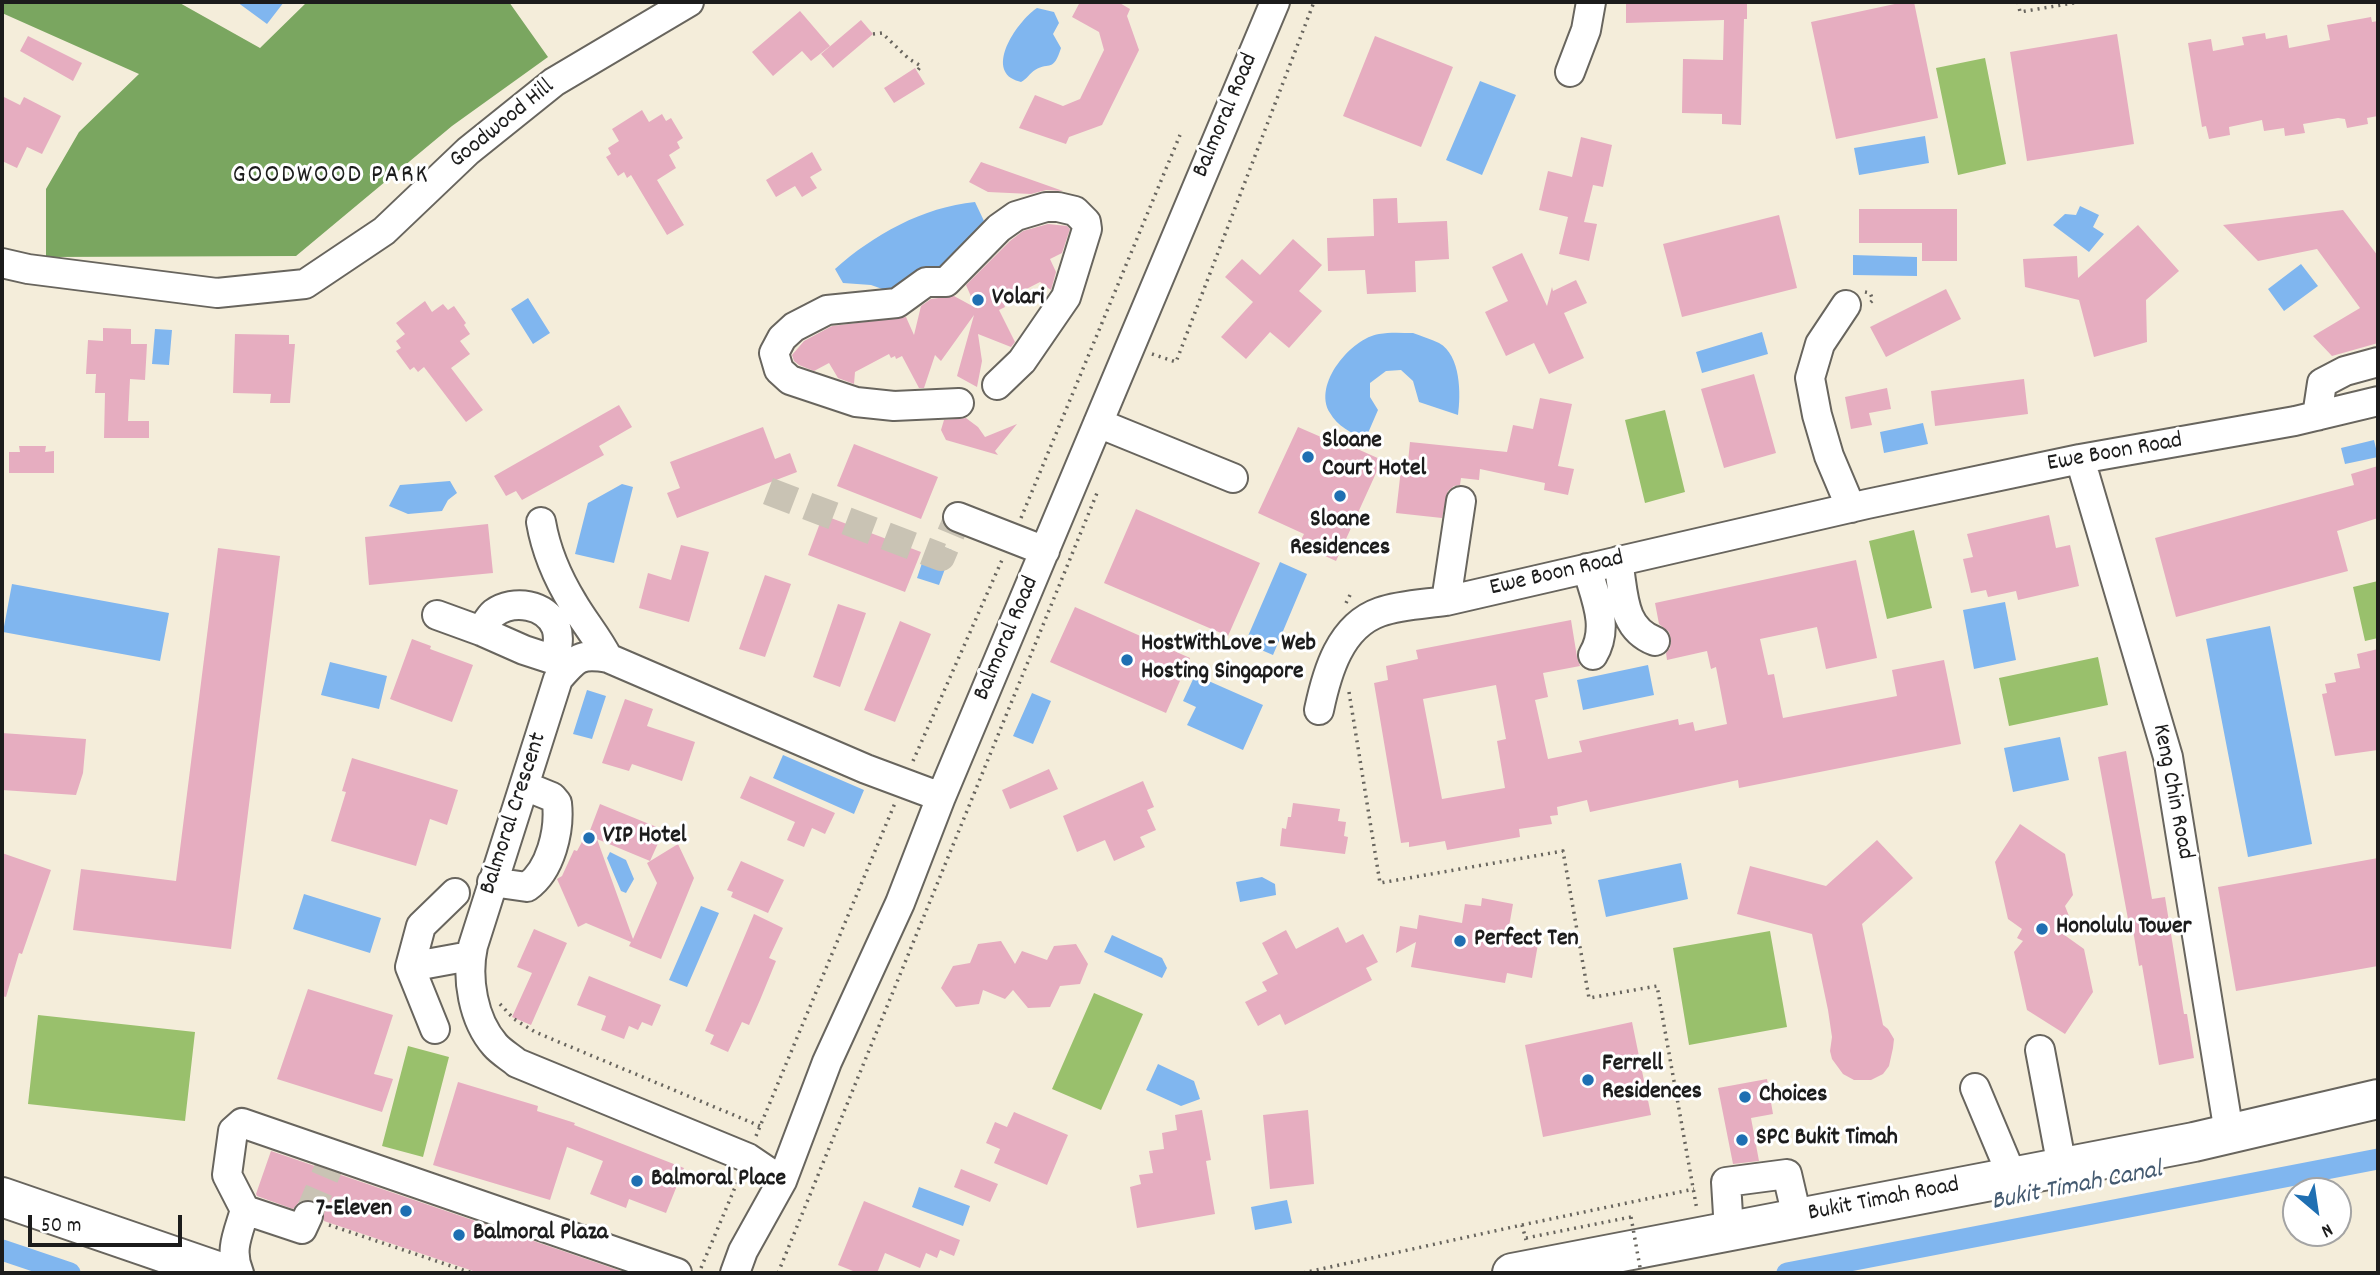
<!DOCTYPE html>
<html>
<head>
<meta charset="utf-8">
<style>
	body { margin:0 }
	#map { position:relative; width:2380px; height:1275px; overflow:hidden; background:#f4edda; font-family:Dekko,sans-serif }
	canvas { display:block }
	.frame { position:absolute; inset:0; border:4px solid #1c1c1c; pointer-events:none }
	.north { position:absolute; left:2282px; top:1177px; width:70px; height:70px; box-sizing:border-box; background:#fff; border:2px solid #a4a4a4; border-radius:50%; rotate:151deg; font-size:19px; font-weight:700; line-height:28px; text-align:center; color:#1c1c1c }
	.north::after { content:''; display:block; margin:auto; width:24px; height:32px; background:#1f6fb2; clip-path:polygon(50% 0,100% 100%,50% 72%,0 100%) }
	.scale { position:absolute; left:28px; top:1215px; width:154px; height:32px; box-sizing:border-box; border:4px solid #1c1c1c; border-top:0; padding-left:9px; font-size:21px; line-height:24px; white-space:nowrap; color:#1c1c1c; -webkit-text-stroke:5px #fff; paint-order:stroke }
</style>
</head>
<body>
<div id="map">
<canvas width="2380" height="1275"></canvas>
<div class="frame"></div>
<div class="north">N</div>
<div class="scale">50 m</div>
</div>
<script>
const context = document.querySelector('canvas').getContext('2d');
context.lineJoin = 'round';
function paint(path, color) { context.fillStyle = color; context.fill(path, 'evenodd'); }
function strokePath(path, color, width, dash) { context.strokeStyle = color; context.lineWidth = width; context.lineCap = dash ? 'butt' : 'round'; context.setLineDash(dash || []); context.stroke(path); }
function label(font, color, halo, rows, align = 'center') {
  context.font = font + ' Dekko,sans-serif'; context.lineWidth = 6; context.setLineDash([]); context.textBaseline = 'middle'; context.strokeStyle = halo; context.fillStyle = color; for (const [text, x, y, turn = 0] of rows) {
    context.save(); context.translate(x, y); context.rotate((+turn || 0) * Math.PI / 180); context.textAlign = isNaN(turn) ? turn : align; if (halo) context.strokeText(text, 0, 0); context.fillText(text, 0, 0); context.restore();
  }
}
paint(new Path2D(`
	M1985 58 2006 164 1958 175 1936 68Z
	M1665 410 1685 492 1645 503 1625 420Z
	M1914 530 1932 608 1887 619 1869 541Z
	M2378 581V638L2365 641 2353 587Z
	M2098 657 2108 705 2009 726 1999 678Z
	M1770 931 1787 1027 1689 1045 1673 948Z
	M1094 993 1143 1014 1101 1110 1052 1089Z
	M38 1015 195 1032 185 1121 28 1104Z
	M408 1046 449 1057 423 1157 382 1146Z`), '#99c06c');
paint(new Path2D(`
	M2 2H178L260 48 307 2H509L548 57 452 126 296 256 46 257V189L79 132 139 74 2 13Z`), '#7aa660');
paint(new Path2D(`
	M237 2H284L267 24Z
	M1037 8 1054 12 1059 23 1053 34 1061 48C1053 73 1050 61 1035 70 1030 73 1027 79 1021 82 1018 81 1014 80 1011 78 988 62 1021 18 1037 8Z
	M1480 81 1516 95 1482 175 1446 160Z
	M1925 136 1929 163 1859 175 1854 148Z
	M975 202 984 221 964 245 950 276 905 297 871 285 843 283 835 269C873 235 923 207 975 202Z
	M2080 206 2099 215 2093 227 2104 234 2089 252 2053 225 2065 214 2076 215Z
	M1853 255 1917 257V276L1853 275Z
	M2301 264 2318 286 2284 311 2268 289Z
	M528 298 550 333 533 344 511 309Z
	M155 329 172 330 169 365 152 364Z
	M1762 332 1768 354 1702 373 1696 352Z
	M1413 333C1421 336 1431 339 1439 343 1461 355 1461 395 1458 415L1419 402 1413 381 1401 370 1386 371 1370 383V397L1378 410 1365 440C1352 433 1337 426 1330 413 1312 384 1352 338 1379 334 1390 332 1402 333 1413 333Z
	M1923 423 1928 444 1884 453 1880 432Z
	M2374 440 2378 457 2345 464 2341 448Z
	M450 481 457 493 448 500 442 511 408 514 389 506 400 485Z
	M622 484 633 487 614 563 575 554 588 503Z
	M929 542 952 550 939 585 917 578Z
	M1280 562 1307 574 1273 655 1245 643Z
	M12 584 169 613 160 661 3 632Z
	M2005 602 2016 660 1974 669 1963 610Z
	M2270 626 2312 844 2248 857 2206 639Z
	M330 662 387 676 379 709 321 695Z
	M1648 665 1654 695 1583 710 1577 680Z
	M1195 675 1263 705 1243 750 1187 725 1196 707 1183 701Z
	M587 690 606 696 592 739 573 734Z
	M1032 693 1051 701 1033 744 1013 736Z
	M2060 737 2069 780 2013 792 2004 748Z
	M783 755 864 790 854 814 773 778Z
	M610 852 626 860 634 879 626 893 621 891 607 858Z
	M1681 863 1688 899 1606 917 1598 880Z
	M1262 877 1275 884 1276 895 1240 902 1236 882Z
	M304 894 381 918 370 953 293 929Z
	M701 906 719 913 687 987 669 980Z
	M1112 935 1162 958 1167 968 1162 978 1104 952Z
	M1158 1064 1194 1081 1200 1099 1181 1106 1146 1090Z
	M919 1187 970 1206 963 1226 912 1207Z
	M1287 1200 1292 1223 1255 1230 1251 1207Z`), '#80b6ef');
strokePath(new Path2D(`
	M2 1250 70 1273
	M1787 1273 2378 1159`), '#80b6ef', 21);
paint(new Path2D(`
	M1080 2H1118L1130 9 1127 16 1139 50 1102 125 1069 137 1066 144 1019 128 1035 95 1063 106 1080 99 1104 50 1099 32 1072 17Z
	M1626 2H1747V19H1744L1741 125 1722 124V114L1682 113 1683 59 1723 60 1724 20 1626 23Z
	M1904 2H1914L1938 118 1836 139 1811 22Z
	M800 11 830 46 811 61 802 51 773 76 752 52Z
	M2371 17 2372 22 2378 21V116L2367 118 2368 124 2347 128 2345 119 2338 118 2303 124 2305 133 2285 136 2284 128 2264 131 2262 120 2229 127 2230 135 2209 139 2206 126 2202 127 2188 43 2211 39 2213 51 2244 45 2242 37 2265 33 2266 39 2287 35 2289 48 2330 40 2327 25Z
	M861 20 873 34 833 68 821 54Z
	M2117 34 2134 144 2027 161 2010 52Z
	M28 36 82 63 73 81 20 51Z
	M1375 36 1453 67 1421 147 1343 116Z
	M915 68 925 84 894 103 884 88Z
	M2 96 20 105 24 97 61 116 42 154 27 147 17 168 2 161Z
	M642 110 649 122 662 114 666 121 671 118 683 138 677 142 680 148 669 155 676 168 657 180 684 225 667 235 631 175 627 178 624 172 618 176 606 157 611 154 608 148 619 141 612 129Z
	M1581 137 1612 145 1603 187 1593 185 1584 222 1597 224 1589 261 1559 254 1568 217 1539 210 1548 171 1572 177Z
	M812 152 822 170 810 177 817 188 802 197 795 186 776 197 766 180Z
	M981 162 1063 191 1046 190 1031 194 988 192 969 182Z
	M1397 198 1398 223 1447 221 1449 259 1415 261 1416 292 1367 294 1365 270 1328 271 1327 238 1374 236 1373 199Z
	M1859 209H1957V261H1922V243H1859Z
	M2343 210 2378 256V343L2332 356 2313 336 2360 308 2317 249 2258 261 2223 225Z
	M1779 215 1797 288 1682 317 1663 244Z
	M1048 224 1067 226 1070 229 1062 253 1050 259 1056 272 1051 290 1040 282 1007 299 1009 302 1004 304 1005 307 999 310 1015 342 1011 347 978 334 982 361 977 387 957 376 974 315 941 361 935 355 924 388H919L902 356 896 359 895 356 891 358 889 354 855 372 854 384 838 378 829 363 814 371 799 365 794 361 792 355 804 341 832 326 906 317 914 335 921 306 931 299 954 296 976 308 966 285 1010 241 1023 231Z
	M2138 225 2179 271 2146 300 2147 342 2094 357 2079 300 2025 287 2023 259 2077 256 2078 278Z
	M1293 239 1322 265 1299 291 1322 311 1289 348 1270 332 1246 359 1221 337 1253 302 1225 277 1242 259 1260 275Z
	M1522 253 1547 306 1552 287 1553 291 1576 280 1587 303 1564 313 1584 358 1549 374 1534 343 1506 356 1485 312 1508 301 1492 267Z
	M1946 289 1961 319 1886 357 1870 327Z
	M425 301 432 312 443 304 448 310 454 306 466 323 464 325 470 334 460 341 470 354 451 368 483 410 466 422 424 367 418 372 414 367 410 370 396 351 401 348 396 341 405 334 396 323Z
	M103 328 131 329V344H147L145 380 130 379 128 421H149V438H104L105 393H95L96 374H86L88 340 103 341Z
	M235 334 289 335V344H295L290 403H270L271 394 233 393Z
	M1754 374 1776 453 1724 468 1701 389Z
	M2024 379 2028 414 1935 426 1931 391Z
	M1887 388 1891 409 1869 413 1872 425 1851 429 1845 397Z
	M1540 398 1572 404 1558 466 1574 469 1568 495 1544 490 1545 483 1480 469 1479 480 1461 478 1460 485 1454 486 1448 491 1442 518 1396 513 1401 469 1407 472 1410 442 1507 452 1513 425 1533 429Z
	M619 405 632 427 599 446 604 455 522 500 516 491 506 496 494 476Z
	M966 418 978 427 985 437 1017 424 995 451 998 455 946 440 941 430 944 420Z
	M763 427 775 459 790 453 797 472 677 518 667 493 680 488 670 462Z
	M1298 427 1351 450 1353 447 1382 460 1336 561 1299 544 1304 534 1258 513Z
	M854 444 938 477 921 519 837 486Z
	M19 446H46L45 452 54 451V473H9V452H20Z
	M2378 466V518L2337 531 2348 571 2176 617 2155 538 2354 485 2351 474Z
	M1136 509 1260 563 1228 636 1104 583Z
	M823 515 921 552 905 592 808 555Z
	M2049 515 2056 548 2070 545 2079 586 2018 600 2016 591 1988 597 1986 590 1971 593 1963 559 1973 557 1967 534Z
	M488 524 493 573 369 585 365 537Z
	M681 545 709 552 689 622 639 608 648 573 671 580Z
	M218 548 280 556 231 949 73 930 81 869 176 881Z
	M1856 560 1877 658 1826 669 1817 627 1760 639 1768 675 1774 674 1783 718 1897 696 1892 670 1944 660 1961 744 1739 788 1738 780 1590 812 1587 800 1557 807 1558 815 1550 816 1552 824 1519 829 1520 837 1447 850 1445 841 1409 847V842L1401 843 1374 683 1388 680 1386 666 1418 659 1416 650 1571 620 1577 657 1580 666 1543 673 1548 697 1535 700 1548 759 1582 752 1579 741 1678 719 1679 725 1693 722 1695 731 1727 724 1716 667 1711 669 1707 651 1667 660 1666 653 1670 648 1671 640 1669 632 1659 624 1655 603ZM1496 685 1506 739 1497 741 1505 788 1442 799 1423 699Z
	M765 575 791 584 765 657 739 649Z
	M838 604 866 613 840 687 813 677Z
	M1075 607 1190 658 1166 713 1050 662Z
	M900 621 931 634 895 722 864 710Z
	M412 639 431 646 430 649 473 665 452 722 390 699Z
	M2378 649V750L2335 756 2322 694 2327 693 2325 684 2336 682 2334 673 2360 668 2357 654Z
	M625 699 653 709 647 726 695 742 682 781 632 764 629 771 602 763Z
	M2 733 86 739 83 773 76 795 2 790Z
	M2126 751 2152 899 2165 897 2184 1014H2187L2194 1058 2159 1065 2142 965 2139 966 2133 930H2130L2098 757Z
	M352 758 458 790 447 825 430 819 416 866 331 841 346 792 342 791Z
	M1049 769 1058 789 1010 809 1002 790Z
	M750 776 835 813 825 834 812 828 804 847 787 840 795 822 740 798Z
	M1143 781 1154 807 1147 810 1156 830 1140 837 1145 847 1114 861 1105 840 1077 852 1063 816Z
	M1293 803 1340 809 1338 821 1346 822 1344 836 1348 837 1345 854 1280 846 1282 828 1286 829 1288 817H1291Z
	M600 804 664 830 650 861 597 839 633 939 657 883 647 863 678 844 694 878 661 959 629 946 631 942 586 923 578 927 557 879 562 876 574 850 577 851 583 840 586 841Z
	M2020 824 2065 854 2073 895 2065 906 2071 921 2063 934 2084 949 2093 992 2065 1034 2027 1010 2014 952 2023 941 2017 938 2022 929 2008 919 1995 862Z
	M1877 840 1913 878 1862 924 1883 1025 1888 1029 1894 1039 1893 1048 1889 1066 1883 1074 1871 1080H1854L1843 1074 1832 1059 1830 1051 1832 1037 1828 1010 1812 934 1737 914 1750 866 1826 886Z
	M2 853 51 870 22 954 19 953 6 997 2 996Z
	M2378 858V966L2236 991 2218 887Z
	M741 861 784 880 768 913 731 897 733 892 727 890Z
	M1482 898 1513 904 1507 938 1538 944 1532 978 1507 973 1505 983 1411 967 1416 942 1396 953 1400 926 1417 929 1419 915 1462 923 1465 904 1481 906Z
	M754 914 783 928 769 958 776 961 760 1000 749 1025 742 1022 728 1052 710 1044 714 1035 705 1031Z
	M1338 927 1346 943 1363 934 1378 962 1366 968 1372 980 1285 1025 1280 1014 1258 1026 1245 1002 1267 991 1262 982 1278 974 1262 943 1286 930 1296 949Z
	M534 929 567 943 531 1025 512 1017 532 973 517 967Z
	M1001 941 1015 964 1022 951 1047 960 1054 946 1076 944 1088 964 1080 984 1060 986 1050 1007 1028 1008 1013 990 1005 999 983 990 979 1004 956 1007 941 988 953 966 970 963 978 944Z
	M589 976 661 1005 652 1026 642 1022 638 1030 629 1026 624 1039 601 1030 606 1016 577 1005Z
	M308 989 393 1015 374 1074 393 1079 382 1112 277 1079Z
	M1632 1022 1651 1115 1543 1137 1525 1045Z
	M1767 1079 1773 1114 1751 1118 1759 1161 1733 1164 1718 1088Z
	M458 1082 538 1106 537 1111 575 1123 574 1125 684 1168 666 1213 629 1199 626 1208 590 1194 603 1161 567 1147 550 1200 433 1165Z
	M1202 1110 1211 1160 1206 1161 1215 1214 1137 1228 1130 1187 1141 1184 1139 1175 1153 1173 1149 1151 1164 1149 1162 1133 1177 1130 1175 1115Z
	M1308 1110 1314 1184 1270 1189 1263 1115Z
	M1014 1112 1068 1135 1047 1185 994 1163 1000 1149 986 1143 995 1122 1007 1127Z
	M271 1151 627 1273H479L324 1221 322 1207 314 1201 306 1200 299 1202 293 1209 257 1196 256 1194Z
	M961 1169 998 1184 990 1202 954 1187Z
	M864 1201 960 1240 954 1256 940 1250 937 1258 926 1253 920 1268 885 1253 877 1273H858L838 1265Z`), '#e6adc0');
strokePath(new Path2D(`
	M768 491 941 557 958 517
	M308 1216 334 1155`), '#c9c3b4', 28, [28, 14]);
const minor = new Path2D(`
	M1570 72 1586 30 1591 2
	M2 263 28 269 217 293 305 284 384 231 468 151 554 82 689 2
	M1846 305 1820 344 1810 378 1817 415 1829 456 1851 508
	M959 403 894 406 856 402 790 380 779 370 774 353 782 338 794 327 827 310 897 303 926 282H946L999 228 1016 216 1046 207H1058L1075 211 1086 222 1087 229 1066 297 1022 361 997 385
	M2317 416 2322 383 2345 371 2378 362
	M1098 423 1233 478
	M2080 459 2168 757 2229 1133
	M958 517 1045 551
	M541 522C546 551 557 577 573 603 584 622 598 638 608 658
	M1618 561C1624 593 1621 628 1655 641
	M1587 568C1595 597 1610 627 1593 655
	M1446 601 1461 501
	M437 615 481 631 524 650 570 665
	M481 631C485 625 489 617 494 613 514 599 546 604 556 627 560 638 557 649 554 660
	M1319 710C1327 672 1340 626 1380 612 1400 605 1425 604 1446 601L1867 504 2080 459 2295 421 2378 401
	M492 882 527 887C551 870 560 830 557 803L552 797 525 786
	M410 967 470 956
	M435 1029 410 967 421 926 455 893
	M2040 1050 2062 1167
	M1975 1088 2012 1176
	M782 1181 748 1158 517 1063C510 1057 501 1052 495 1045 473 1020 466 978 473 946L558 679C576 658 580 653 608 658L866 769 941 797
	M245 1210 302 1229 308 1216
	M1729 1231 1726 1182 1787 1174 1797 1217
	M239 1273C229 1250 238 1234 245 1210L227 1175 233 1131 242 1123 677 1273
	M735 1273 743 1251 782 1181 827 1062 900 903 941 797 1275 2`);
const highway = new Path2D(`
	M2 1197 223 1273
	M1512 1273 2194 1142 2378 1099`);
strokePath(minor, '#68655e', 32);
strokePath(highway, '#68655e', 42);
strokePath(new Path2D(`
	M2018 2 2020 12 2079 2
	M873 34 882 33 909 59 921 66 917 71
	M1865 292 1870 293 1873 300 1870 303
	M1152 354 1176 362 1314 2
	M1021 518 1180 135
	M1346 603 1352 591
	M1349 692 1380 883 1563 851 1589 998 1657 986 1697 1210
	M913 761 1002 560
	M500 1004 514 1019 535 1032 760 1126
	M756 1136 895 803
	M329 1225 472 1273
	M1522 1225 1694 1189
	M1526 1238 1631 1217
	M701 1268 739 1178
	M778 1273 1097 493
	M1303 1273 1522 1225 1526 1240`), '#68655e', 3.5, [2, 5]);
strokePath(minor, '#fff', 28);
strokePath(highway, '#fff', 38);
strokePath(new Path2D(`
	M1631 1217 1641 1273`), '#68655e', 3.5, [2, 5]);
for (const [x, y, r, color] of [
	[978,300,7,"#1f6fb2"],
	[1308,457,7,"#1f6fb2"],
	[1340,496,7,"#1f6fb2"],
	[1127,660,7,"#1f6fb2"],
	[589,838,7,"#1f6fb2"],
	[2042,929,7,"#1f6fb2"],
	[1460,941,7,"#1f6fb2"],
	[1588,1080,7,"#1f6fb2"],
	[1745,1097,7,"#1f6fb2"],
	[1742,1140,7,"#1f6fb2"],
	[637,1181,7,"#1f6fb2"],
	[406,1211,7,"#1f6fb2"],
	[459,1235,7,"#1f6fb2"]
]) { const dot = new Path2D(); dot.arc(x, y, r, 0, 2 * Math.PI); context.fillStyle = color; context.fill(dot); strokePath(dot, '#fff', 2.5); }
label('24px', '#1c1c1c', '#fff', [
	["Balmoral Road",1227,116,-67],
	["Goodwood Hill",503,125,-39],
	["Ewe Boon Road",2115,454,-10],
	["Ewe Boon Road",1557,575,-13],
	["Balmoral Road",1008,639,-67],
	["Keng Chin Road",2171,792,79],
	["Balmoral Crescent",515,814,-72],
	["Bukit Timah Road",1884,1201,-11]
]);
label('bold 24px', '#1c1c1c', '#fff', [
	["Volari",992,300],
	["Sloane",1322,443],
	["Court Hotel",1322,471],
	["Sloane",1340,522,"center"],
	["Residences",1340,550,"center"],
	["HostWithLove - Web",1141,646],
	["Hosting Singapore",1141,674],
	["VIP Hotel",603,838],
	["Honolulu Tower",2056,929],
	["Perfect Ten",1474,941],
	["Ferrell",1602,1066],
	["Residences",1602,1094],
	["Choices",1759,1097],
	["SPC Bukit Timah",1756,1140],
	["Balmoral Place",651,1181],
	["7-Eleven",392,1211,"right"],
	["Balmoral Plaza",473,1235]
], 'left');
context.letterSpacing = '2px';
label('26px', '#1c1c1c', '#fff', [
	["GOODWOOD PARK",331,177]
]);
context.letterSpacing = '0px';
label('italic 26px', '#445a70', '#fff', [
	["Bukit Timah Canal",2077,1188,-11]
]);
</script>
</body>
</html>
